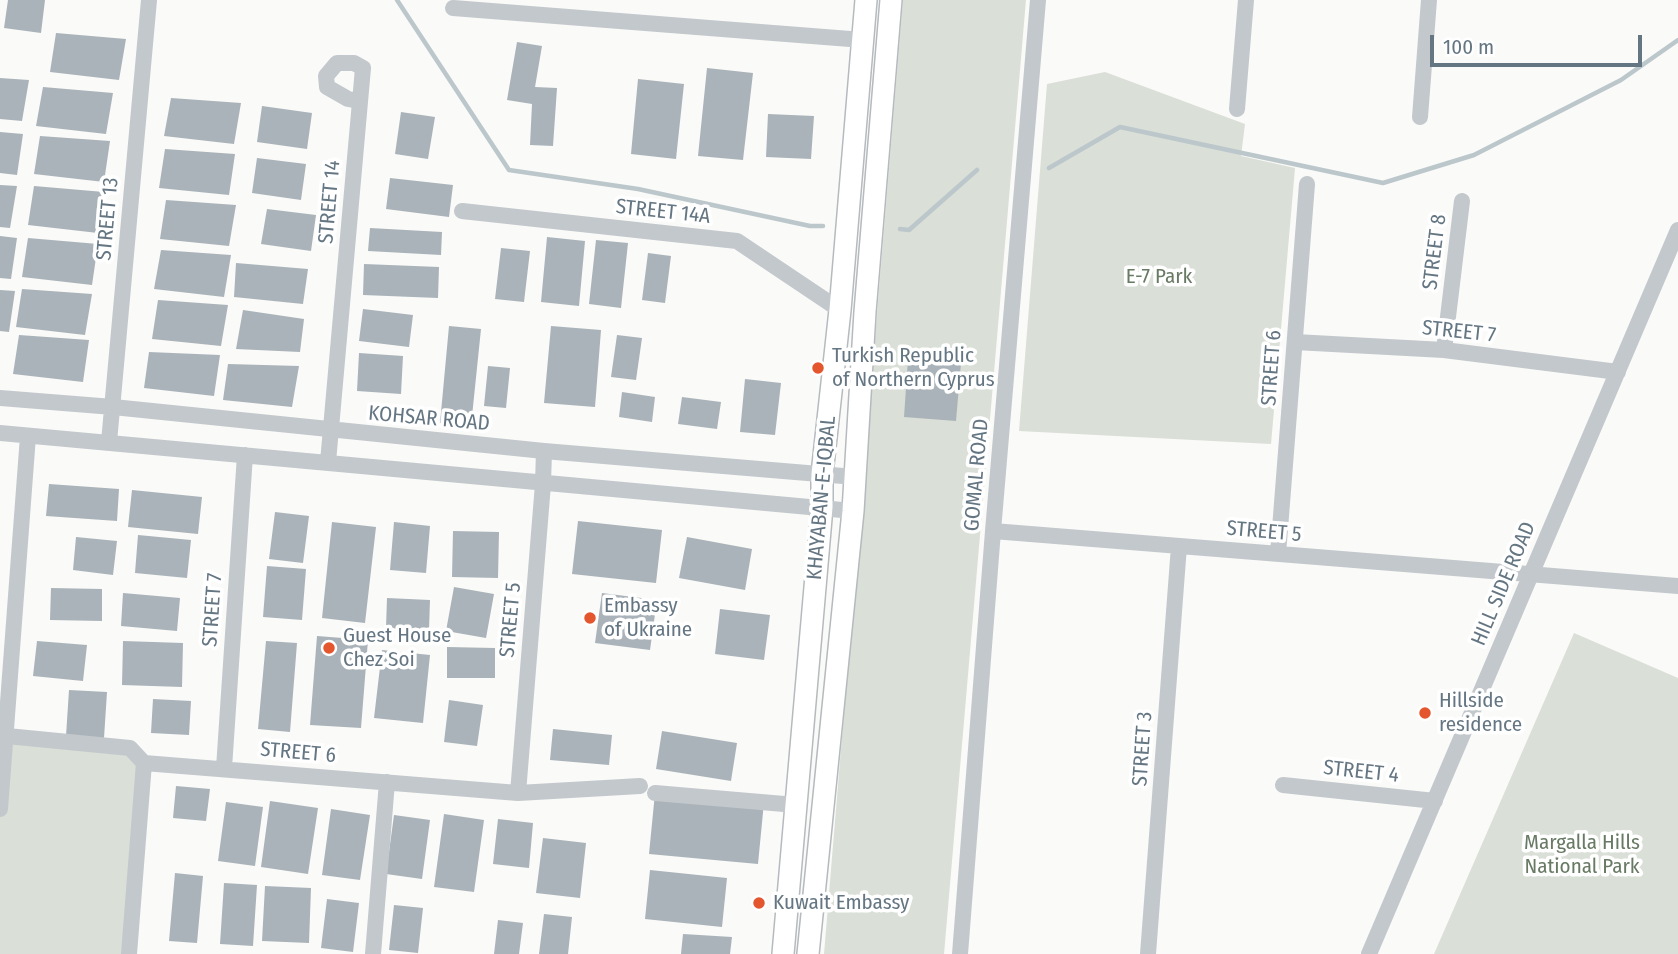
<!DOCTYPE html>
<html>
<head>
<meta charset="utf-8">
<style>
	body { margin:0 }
	#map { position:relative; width:1678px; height:954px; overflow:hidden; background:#fafaf8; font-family:"Fira Sans Condensed",sans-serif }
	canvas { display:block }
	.scale { position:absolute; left:1430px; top:35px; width:212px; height:32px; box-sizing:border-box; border:4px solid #657683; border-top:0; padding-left:9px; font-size:21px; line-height:24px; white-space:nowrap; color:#657683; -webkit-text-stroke:5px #fff; paint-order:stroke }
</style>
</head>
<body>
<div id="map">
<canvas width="1678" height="954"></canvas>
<div class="scale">100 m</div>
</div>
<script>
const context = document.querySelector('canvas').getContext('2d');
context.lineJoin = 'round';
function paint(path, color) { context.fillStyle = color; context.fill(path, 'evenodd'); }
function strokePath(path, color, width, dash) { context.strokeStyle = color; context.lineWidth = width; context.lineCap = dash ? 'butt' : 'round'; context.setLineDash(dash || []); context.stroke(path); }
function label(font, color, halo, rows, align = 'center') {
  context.font = font + ' "Fira Sans Condensed",sans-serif'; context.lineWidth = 7; context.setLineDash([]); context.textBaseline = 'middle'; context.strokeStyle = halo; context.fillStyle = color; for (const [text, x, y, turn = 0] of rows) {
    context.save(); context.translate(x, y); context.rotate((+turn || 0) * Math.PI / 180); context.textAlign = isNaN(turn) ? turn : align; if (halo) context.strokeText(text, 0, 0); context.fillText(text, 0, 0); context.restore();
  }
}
paint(new Path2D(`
	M903 0H1026L944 954H824Z
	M1105 72 1245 124 1241 156 1295 168 1271 444 1019 431 1047 84Z
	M1574 633 1678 678V954H1434Z
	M7 736 130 748 144 763 129 954H0V809Z`), '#dadfd7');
strokePath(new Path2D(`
	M397 0 509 170 638 189 810 226H823
	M1049 168 1120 127 1383 183 1474 155 1621 80 1678 40
	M900 229 909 230 977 170`), '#bbc7cb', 4.5);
paint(new Path2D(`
	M8 0H45L41 33 4 28Z
	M56 33 126 39 119 80 50 72Z
	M517 42 542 46 535 87 557 88 553 146 530 145 532 104 507 100Z
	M707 68 753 73 743 160 698 156Z
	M0 78 29 80 22 121 0 119Z
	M638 79 684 84 676 159 631 154Z
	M43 87 113 93 106 134 36 126Z
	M171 98 241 103 234 144 164 136Z
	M262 106 312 113 307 149 257 142Z
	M401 112 435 117 428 159 395 154Z
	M768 114 814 116 811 159 766 157Z
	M0 132 23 134 17 175 0 173Z
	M40 136 110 141 104 182 34 174Z
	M165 149 235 154 229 195 159 188Z
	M257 158 306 164 301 200 252 193Z
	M390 178 453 185 449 217 386 209Z
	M0 185 17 186 10 228 0 227Z
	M34 186 104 192 98 233 28 225Z
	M166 200 236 205 229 246 160 239Z
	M267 209 316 215 311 251 261 244Z
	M370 228 442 232 441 255 368 251Z
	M0 236 17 238 11 279 0 278Z
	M547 237 585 241 579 306 541 302Z
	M28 238 98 244 92 285 22 277Z
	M596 240 628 243 621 308 589 304Z
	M501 248 530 251 524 302 495 299Z
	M161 250 231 255 224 297 154 289Z
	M648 253 671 256 665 303 642 300Z
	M236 263 308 269 303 304 234 297Z
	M364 264 439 267 438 298 363 295Z
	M22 289 92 294 85 335 16 327Z
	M0 290 15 291 9 332 0 331Z
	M158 300 228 305 221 346 152 339Z
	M363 309 413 315 409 347 359 341Z
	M243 310 304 319 300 352 236 349Z
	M449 326 481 329 471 426 440 423Z
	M551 326 601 330 595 407 544 403Z
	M19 335 89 340 83 382 13 374Z
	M617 335 642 338 636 380 611 377Z
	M149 352 220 355 214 396 144 388Z
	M359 353 403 356 401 394 357 391Z
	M908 359 961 363 956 421 904 417Z
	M228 364 299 366 292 407 223 400Z
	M488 366 510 368 506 408 484 406Z
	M745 379 781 383 775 435 740 432Z
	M622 392 655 397 652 422 619 417Z
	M682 397 721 402 717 429 678 424Z
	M49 484 119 489 117 521 46 516Z
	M132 490 202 497 198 534 128 527Z
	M275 512 309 516 303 563 269 559Z
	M578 521 662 530 656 583 572 574Z
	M332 522 376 527 365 623 322 618Z
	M394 522 430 526 426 573 390 570Z
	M453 531 499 532 498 578 452 577Z
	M138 535 191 540 187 578 135 573Z
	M76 537 117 541 113 575 73 570Z
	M687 537 752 549 745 590 679 578Z
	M267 566 306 569 302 620 263 617Z
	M454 587 494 594 486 638 446 631Z
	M51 588 102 589V621L50 620Z
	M123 593 180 598 177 631 121 626Z
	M602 593 657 600 650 650 595 643Z
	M387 598 430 600 429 630 386 628Z
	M720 609 770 615 764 660 715 654Z
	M317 636 368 640 361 728 310 725Z
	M37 641 87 645 83 681 33 676Z
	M123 641 183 643 182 687 122 685Z
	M266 641 297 643 290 732 258 729Z
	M447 647 495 648V678H447Z
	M382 650 430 655 423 723 374 718Z
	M69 690 107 692 104 738 66 736Z
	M153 699 191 701 189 735 151 733Z
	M449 700 483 705 477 746 444 742Z
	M553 729 612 735 609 765 550 760Z
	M662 731 737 743 731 781 656 769Z
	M176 786 210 789 206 821 173 818Z
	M655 793 764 802 758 864 649 854Z
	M270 801 318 808 308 874 261 867Z
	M226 802 263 807 255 866 218 861Z
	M331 809 370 815 360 880 322 875Z
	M444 814 484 820 474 892 434 887Z
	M394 815 430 820 422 879 386 874Z
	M498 819 533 823 529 868 493 864Z
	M543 838 586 843 580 898 536 893Z
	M650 870 727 878 722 927 645 919Z
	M175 873 203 876 197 943 169 941Z
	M224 883 257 885 253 946 220 944Z
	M265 886 311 888 309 943 262 941Z
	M327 899 359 903 353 952 321 948Z
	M394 905 423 908 418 953 389 950Z
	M544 914 572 917 568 954H539Z
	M498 920 523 923 519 954H494Z
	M683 934 732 937 730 954H681Z`), '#aab3b9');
const major = new Path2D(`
	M783 954 822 507V474L840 310 866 0
	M808 954 853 511 865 312 891 0`);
strokePath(major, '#b5babe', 24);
strokePath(new Path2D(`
	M453 8 863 40
	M1237 109 1246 0
	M1420 117 1429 0
	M462 211 737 241 840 310
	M1295 342 1444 350 1618 372
	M1444 350 1462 201
	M0 398 113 407 544 451 855 477
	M0 433 853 511
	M109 442 149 0
	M328 462 363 68 354 63H337L326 76 327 87 348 99 359 101
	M993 531 1678 586
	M1278 554 1307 184
	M7 736 130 748 144 763
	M144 763 518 793 640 786
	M224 768 245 455
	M1283 785 1435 801
	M518 793 543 484 544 451
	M655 793 796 805
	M0 809 28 436
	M129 954 144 763
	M373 954 387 782
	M960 954 993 531 1038 0
	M1148 954 1179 546
	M1369 954 1678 230`), '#c3c8cc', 16);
strokePath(major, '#fff', 21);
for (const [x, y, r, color] of [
	[818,368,7,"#e4572e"],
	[590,618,7,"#e4572e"],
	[329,648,7,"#e4572e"],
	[1425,713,7,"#e4572e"],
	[759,903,7,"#e4572e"]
]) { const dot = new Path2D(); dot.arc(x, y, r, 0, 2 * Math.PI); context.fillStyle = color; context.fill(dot); strokePath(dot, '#fff', 2.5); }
label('21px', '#657683', '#fff', [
	["STREET 14",330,202,-85],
	["STREET 14A",663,212,6],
	["STREET 13",108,219,-85],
	["STREET 8",1435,252,-83],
	["STREET 7",1459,332,6],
	["STREET 6",1272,368,-86],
	["KOHSAR ROAD",429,419,5],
	["GOMAL ROAD",977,475,-85],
	["KHAYABAN-E-IQBAL",822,498,-85],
	["STREET 5",1264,532,5],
	["HILL SIDE ROAD",1504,584,-67],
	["STREET 7",213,610,-86],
	["STREET 5",511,620,-85],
	["STREET 3",1143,749,-86],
	["STREET 6",298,753,5],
	["STREET 4",1361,772,6]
]);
label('21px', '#687a64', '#fff', [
	["E-7 Park",1159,277],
	["Margalla Hills",1582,843],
	["National Park",1582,867]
]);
label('21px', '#657683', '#fff', [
	["Turkish Republic",832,356],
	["of Northern Cyprus",832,380],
	["Embassy",604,606],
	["of Ukraine",604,630],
	["Guest House",343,636],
	["Chez Soi",343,660],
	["Hillside",1439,701],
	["residence",1439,725],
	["Kuwait Embassy",773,903]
], 'left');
</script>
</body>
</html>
